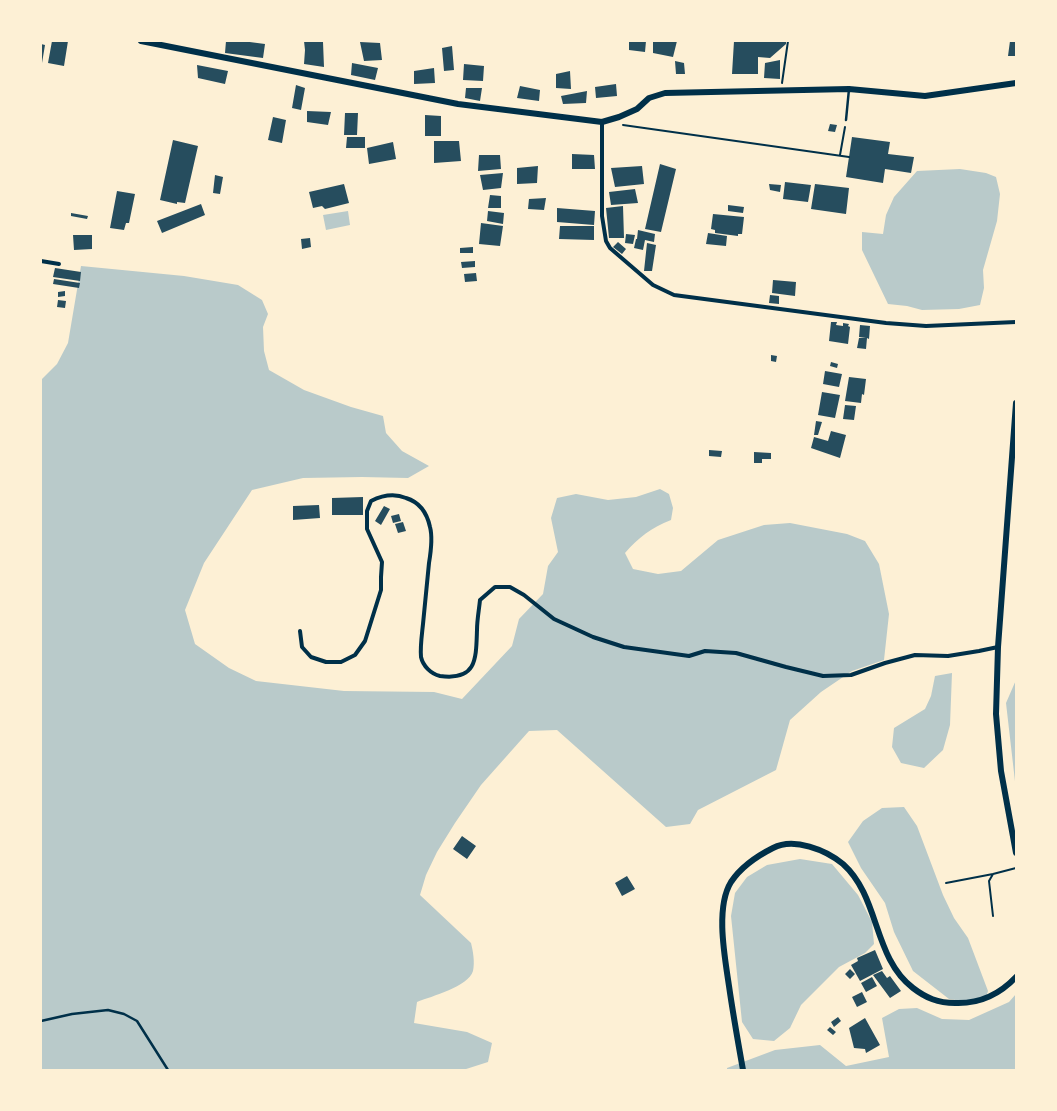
<!DOCTYPE html>
<html>
<head>
<meta charset="utf-8">
<style>
	body { margin:0 }
	#map { position:relative; width:1057px; height:1111px; overflow:hidden; background:#fdf0d5; font-family:Montserrat,sans-serif }
	canvas { display:block }
	.frame { position:absolute; inset:0; border:42px solid #fdf0d5; pointer-events:none }
</style>
</head>
<body>
<div id="map">
<canvas width="1057" height="1111"></canvas>
<div class="frame"></div>
</div>
<script>
const context = document.querySelector('canvas').getContext('2d');
context.lineJoin = 'round';
function paint(path, color) { context.fillStyle = color; context.fill(path, 'evenodd'); }
function strokePath(path, color, width, dash) { context.strokeStyle = color; context.lineWidth = width; context.lineCap = dash ? 'butt' : 'round'; context.setLineDash(dash || []); context.stroke(path); }
paint(new Path2D(`
	M960 169 986 173 996 177 1000 194 997 221 983 270 984 288 980 305 959 309 922 310 907 306 888 304 862 250V232L883 234 886 215 894 197 917 171Z
	M348 211 350 225 326 230 323 215Z
	M81 266 184 276 238 285 262 300 268 314 263 327 264 351 269 370 304 390 351 407 383 416 386 433 402 451 429 466 408 478 362 477 303 478 252 490 204 563 185 610 195 644 229 668 256 681 344 691 434 692 462 699 512 646 519 619 543 594 548 566 558 552 551 518 557 498 576 494 608 500 636 497 660 489 669 494 673 508 671 520C651 528 639 537 625 553L633 569 658 574 681 571 718 540 764 525 790 523 847 534 865 541 879 564 889 614 884 660 852 671 821 692 790 720 776 770 698 810 690 824 666 827 557 730 529 731 481 785 455 823 437 852 426 875 420 895 471 943C473 951 475 962 473 971 468 987 432 996 417 1002L414 1023 467 1032 492 1043 488 1062 463 1070H41V380L57 364 68 343Z
	M952 673 950 725 943 750 924 768 901 763 892 747 894 728 925 709 931 696 935 676Z
	M1016 680V790L1006 703Z
	M904 807 917 826 943 895 954 918 968 938 988 991 985 1001 974 1003 949 999 913 971 894 932 885 903 861 868 848 842 863 821 882 808Z
	M800 859 832 864 858 895 872 922 874 944 865 953 839 967 801 1005 790 1028 774 1041 753 1039 742 1022 731 916 735 893 747 877 767 865Z
	M1016 994V1070H727V1068L775 1050 820 1045 846 1066 889 1057 882 1018 899 1009 917 1008 942 1019 969 1020 1009 1002Z`), '#b9caca');
paint(new Path2D(`
	M52 41H68L64 66 48 63Z
	M226 41H242L265 44 263 58 225 53Z
	M304 41 323 42 324 67 304 64 305 50Z
	M629 41H646L645 52 629 50Z
	M653 41H677L673 57 653 53Z
	M734 41H786V44L770 58 758 57V74H732Z
	M1010 41H1016V56H1008Z
	M360 42 380 43 382 60 364 61Z
	M41 44 45 45 42 63H41Z
	M452 46 454 70 444 71 442 48Z
	M780 60V79L764 78 765 63Z
	M675 61 684 63 685 74H676Z
	M352 63 378 68 375 80 351 75Z
	M464 64 484 66 483 81 463 80Z
	M197 65 228 71 225 84 198 78Z
	M434 68 435 83 414 84V71Z
	M570 71 571 89 556 88V74Z
	M616 84 617 96 596 98 595 87Z
	M296 85 305 88 301 110 292 108Z
	M520 86 540 90 539 101 517 98Z
	M466 88H482L480 101 465 98Z
	M587 91 586 103 563 104 561 96Z
	M307 111 331 112 328 125 307 122Z
	M345 113H358L357 135H344Z
	M425 115 441 116V136H425Z
	M273 117 286 120 282 143 268 140Z
	M830 124 837 125 835 132 828 131Z
	M347 137H365V148H346Z
	M852 137 890 142 888 154 914 157 911 173 885 169 883 183 846 177Z
	M173 140 198 146 185 203 177 202V204L160 200Z
	M434 141H459L461 161 434 163Z
	M393 142 396 159 369 164 367 148Z
	M572 154 594 155 595 169H572Z
	M479 155H500L501 169 478 171Z
	M660 164 676 169 661 232 645 229Z
	M538 166 537 183 517 184V168Z
	M642 166 644 184 615 187 611 168Z
	M503 173 501 188 483 190 480 175Z
	M215 175 223 177 220 194 213 193Z
	M785 182 811 185 808 202 783 199Z
	M344 184 349 203 325 209 322 206 313 208 309 192Z
	M769 184 781 185 780 192 770 190Z
	M815 184 849 188 846 214 811 209Z
	M635 189 638 203 611 205 609 192Z
	M117 191 135 194 129 223H126L124 230 110 228Z
	M490 195 501 196V208H488Z
	M546 198 544 210 528 209 529 199Z
	M201 204 205 215 162 233 157 221Z
	M728 205 744 207 743 213 728 211Z
	M623 206 624 238H609L606 208Z
	M557 208 595 211 594 225 557 222Z
	M488 211 504 213 503 224 487 221Z
	M71 213 88 216 87 219 71 216Z
	M713 214 744 217 742 234H738V236L715 233V230L711 229Z
	M481 223 503 226 500 246 479 244Z
	M560 226H594V240L559 239Z
	M638 230 655 234 654 242 645 240 643 250 634 248 636 239H637Z
	M708 233 727 236 726 246 706 244Z
	M626 234 635 235 633 244 625 243Z
	M73 235H92V249L74 250Z
	M310 238 311 247 302 249 301 239Z
	M618 242 626 249 622 254 613 247Z
	M647 243 656 245 652 271H644Z
	M473 247V253H460V248Z
	M475 261V267L462 268 461 262Z
	M55 268 81 272 80 281 53 277Z
	M476 273 477 281 465 282 464 274Z
	M54 279 80 283 79 288 53 284Z
	M773 280 796 282 795 296 772 293Z
	M65 291V296L58 297V292Z
	M770 295 779 296V304L769 303Z
	M58 300 66 301 65 308 57 307Z
	M831 322H837L836 325 843 326V323L849 324 848 326 850 327 848 344 829 341Z
	M860 325 870 326 869 339 867 338 866 349 857 348 859 338H866L859 337Z
	M771 355 777 356 776 362 771 361Z
	M831 362 838 364 837 368 830 366Z
	M825 371 842 374 839 387 823 384Z
	M849 377 866 379 864 395 862 394 861 403 845 401Z
	M822 392 840 395 835 418 818 415Z
	M845 405 856 406 854 420 843 419Z
	M816 421 822 422 818 435H814Z
	M831 431 846 435 840 458 811 448 814 437 828 441Z
	M709 450 722 451 721 457 709 456Z
	M754 452 771 453V459H762V463H754Z
	M363 497V515H332V498Z
	M319 505 320 518 293 520V506Z
	M384 506 390 509 381 525 375 521Z
	M399 514 401 521 393 523 391 516Z
	M403 522 406 531 398 533 395 524Z
	M462 836 476 846 467 859 453 849Z
	M627 876 635 889 622 896 615 883Z
	M875 950 883 969 860 981 851 965 858 961 857 958Z
	M850 969 855 974 850 979 845 974Z
	M882 971 887 978 890 976 901 991 890 998 873 975Z
	M872 977 877 986 866 992 861 983Z
	M862 992 867 1002 857 1007 852 997Z
	M838 1017 841 1021 834 1027 831 1022Z
	M865 1018 880 1045 866 1053 865 1049 854 1048 849 1028Z
	M830 1027 836 1032 833 1035 827 1030Z`), '#264d5e');
strokePath(new Path2D(`
	M782 83 788 41
	M623 125 849 157
	M840 155 845 127
	M946 883 993 874
	M993 916 989 881 993 874 1016 868`), '#003049', 2);
strokePath(new Path2D(`
	M846 120 849 89
	M41 1021 72 1014 108 1010 124 1014 137 1021 168 1070`), '#003049', 2.5);
strokePath(new Path2D(`
	M602 122V216L606 241 610 248 653 285 674 295 886 323 926 326 1016 322
	M41 261 59 264
	M300 631 302 647 311 657 326 662H341L355 655 365 641 381 590V577L382 562 367 529V511L371 501C383 495 394 493 406 498 419 502 427 513 430 527 433 538 431 551 429 563 427 583 425 604 423 624 422 634 420 647 421 657 423 666 431 674 440 676 477 681 476 659 477 630 477 620 479 610 480 600L495 587H510L524 595 554 619 593 637 624 647 689 656 705 651 736 653 786 667 823 676 851 675 885 663 915 655 948 656 979 651 998 647`), '#003049', 4);
strokePath(new Path2D(`
	M141 41 458 104 602 122 619 117 637 109 649 98 665 93 849 89 925 96 1016 83
	M1016 403 998 647 996 714 1001 771 1016 853
	M743 1070C738 1042 733 1014 729 986 725 958 715 908 731 882 741 867 757 856 773 848 794 837 826 850 843 864 880 897 873 958 913 988 926 998 938 1003 955 1003 980 1004 999 995 1016 977`), '#003049', 6);
</script>
</body>
</html>
